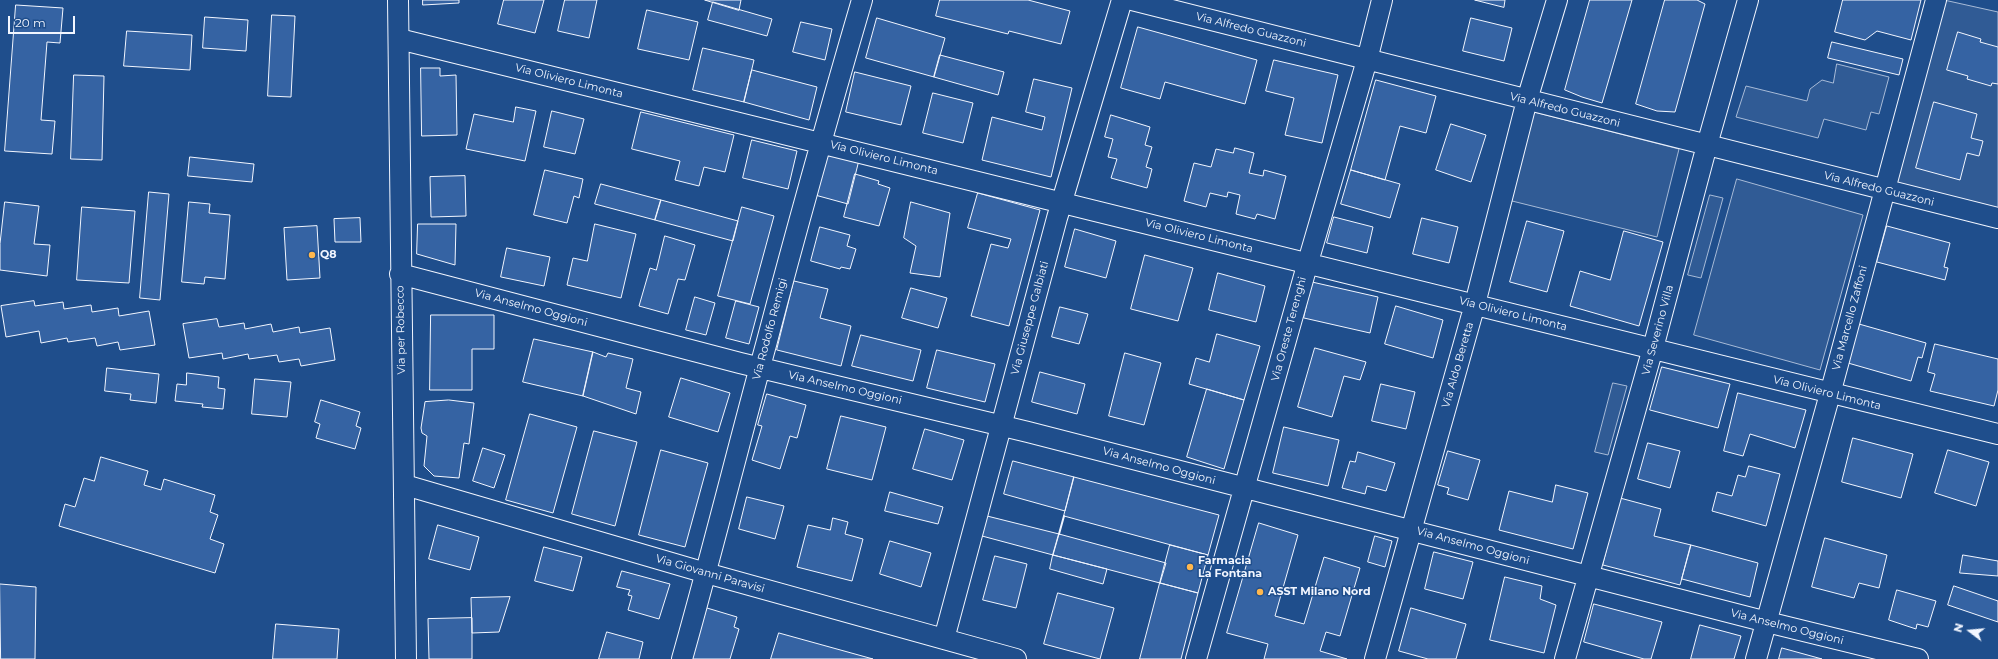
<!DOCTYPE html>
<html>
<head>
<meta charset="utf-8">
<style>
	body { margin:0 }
	#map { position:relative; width:1998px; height:659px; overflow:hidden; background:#1f4e8c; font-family:Montserrat,sans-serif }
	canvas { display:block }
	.north { position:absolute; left:1950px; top:611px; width:40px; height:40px; -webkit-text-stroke:3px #1f4e8c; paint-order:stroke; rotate:286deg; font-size:11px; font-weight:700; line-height:16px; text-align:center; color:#f2f6ff }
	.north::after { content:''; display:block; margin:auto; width:14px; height:18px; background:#f2f6ff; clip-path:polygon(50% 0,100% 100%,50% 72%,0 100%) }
	.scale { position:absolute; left:8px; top:16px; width:67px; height:18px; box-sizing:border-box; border:2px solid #f2f6ff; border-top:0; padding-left:5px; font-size:12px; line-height:14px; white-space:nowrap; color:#f2f6ff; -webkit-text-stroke:3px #1f4e8c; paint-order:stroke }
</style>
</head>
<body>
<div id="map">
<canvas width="1998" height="659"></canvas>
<div class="north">N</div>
<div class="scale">20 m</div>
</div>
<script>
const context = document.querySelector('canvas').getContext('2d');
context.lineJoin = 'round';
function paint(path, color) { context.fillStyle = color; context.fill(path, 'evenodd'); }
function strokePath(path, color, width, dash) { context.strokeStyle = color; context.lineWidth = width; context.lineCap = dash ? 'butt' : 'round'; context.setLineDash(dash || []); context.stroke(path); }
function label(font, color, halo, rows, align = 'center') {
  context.font = font + ' Montserrat,sans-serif'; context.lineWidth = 3; context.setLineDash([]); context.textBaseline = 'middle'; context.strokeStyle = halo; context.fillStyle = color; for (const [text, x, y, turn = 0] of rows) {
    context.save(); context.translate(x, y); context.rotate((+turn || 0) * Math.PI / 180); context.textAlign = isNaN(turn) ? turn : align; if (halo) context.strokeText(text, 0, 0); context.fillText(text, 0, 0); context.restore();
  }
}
const built = new Path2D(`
	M1944 0 1998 12V211L1893 185Z
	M1837 64 1889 77 1879 114 1871 112 1866 130 1824 119 1818 138 1736 117 1746 86 1807 101 1810 89 1822 80 1833 83Z
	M1530 111 1679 149 1657 237 1508 200Z
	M1737 179 1863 215 1820 370 1694 335Z
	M1710 195 1723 198 1701 278 1688 275Z
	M1613 383 1627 386 1608 455 1595 452Z`);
paint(built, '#305b95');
strokePath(built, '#a8bbd7', 1);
const building = new Path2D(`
	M423 0H459V3L423 5Z
	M504 0H544L535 33 498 24Z
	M565 0H597L589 38 558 31Z
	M705 0H741L739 10Z
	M940 0H1028L1070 11 1061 44 1009 31 1008 34 936 16Z
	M1475 0H1505L1504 7Z
	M1590 0H1632L1602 103 1582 97 1565 90Z
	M1665 0H1697L1705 4 1675 112 1657 111 1636 104Z
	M1843 0H1921L1911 40 1877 31 1865 40 1835 32Z
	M713 2 772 19 767 36 708 20Z
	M16 5 63 8 60 43 47 42 41 120 55 121 52 154 5 151Z
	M647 10 698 22 689 60 638 49Z
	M272 15 295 16 291 97 268 96Z
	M205 17 248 20 246 51 203 48Z
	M877 18 945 38 934 77 866 58Z
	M1471 18 1512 28 1504 61 1463 51Z
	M801 22 832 29 825 60 793 52Z
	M1138 27 1257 60 1245 104 1165 82 1160 99 1121 88Z
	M127 31 192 35 190 70 124 66Z
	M1958 32 1981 39 1980 42 1998 47V84L1992 83 1991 86 1967 79 1968 76 1947 70Z
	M1832 42 1903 59 1899 75 1828 58Z
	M703 48 754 60 744 102 693 90Z
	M940 55 1004 72 998 95 934 77Z
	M1274 60 1338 75 1322 143 1285 135 1294 98 1266 91Z
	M421 68H440V76L456 75 457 135 422 136Z
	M752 70 817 87 809 120 744 102Z
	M855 72 911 86 901 125 846 112Z
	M74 75 104 76 102 160 71 159Z
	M1034 79 1072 88 1051 177 982 160 992 117 1042 130 1045 117 1026 112Z
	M1376 80 1436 96 1426 133 1400 126 1385 180 1351 170Z
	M933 93 973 103 963 143 923 133Z
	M1934 102 1977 114 1971 138 1983 141 1979 156 1967 153 1960 180 1916 168Z
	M516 107 536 111 525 161 466 149 474 114 513 122Z
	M552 111 584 119 575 154 544 147Z
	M641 112 734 135 725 172 704 167 699 186 675 180 680 161 632 149Z
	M1111 115 1150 127 1145 145 1152 147 1146 167 1152 169 1147 188 1111 178 1117 159 1108 157 1113 139 1105 137Z
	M1451 124 1486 135 1471 182 1436 170Z
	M752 140 797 151 788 189 743 178Z
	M1235 148 1254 153 1249 173 1263 176 1264 170 1286 176 1275 219 1257 214 1255 219 1236 214 1240 195 1228 192 1227 197 1210 193 1206 207 1184 201 1194 163 1211 167 1216 149 1233 153Z
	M827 151 859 160 848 204 815 195Z
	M190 157 254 164 252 182 188 176Z
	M545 170 583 179 579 198 574 196 567 223 534 215Z
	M1351 170 1400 184 1390 218 1341 204Z
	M855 174 879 181 878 184 890 188 879 226 844 217Z
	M465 176 466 216 431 217 430 177Z
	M601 184 661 200 655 220 595 204Z
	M149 192 169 194 160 300 140 298Z
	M978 193 1040 210 1009 326 971 316 991 244 1008 248 1011 239 968 228Z
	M661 200 738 221 733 241 655 220Z
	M5 202 39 206 34 244 50 245 47 276 0 270V244Z
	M189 202 210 204 209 213 230 215 225 279 205 277 204 284 182 282Z
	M911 202 950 213 940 277 910 273 916 246 904 238Z
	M82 207 135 211 129 283 77 280Z
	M742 207 774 216 750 304 718 296Z
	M1334 217 1373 227 1367 253 1327 243Z
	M360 218 361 242H335L334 219Z
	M1422 218 1458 227 1449 263 1413 254Z
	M1527 221 1564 231 1547 292 1510 282Z
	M418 224H456L455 265 417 254Z
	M595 224 636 234 621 298 567 285 573 258 587 261Z
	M317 226 320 278 287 280 284 228Z
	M1887 226 1950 243 1944 267 1948 268 1945 280 1877 262Z
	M820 227 850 235 847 246 856 249 850 269 841 267 840 269 811 261Z
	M1075 229 1116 241 1106 278 1065 267Z
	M1624 231 1663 242 1639 326 1570 306 1580 271 1610 280Z
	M665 236 695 245 685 280 678 279 668 314 639 306 650 268 656 270Z
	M507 248 550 257 544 286 501 277Z
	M1145 255 1193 268 1178 321 1131 309Z
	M1218 273 1265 286 1256 322 1209 310Z
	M794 281 828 289 820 318 851 326 841 366 777 350Z
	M1312 282 1378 297 1370 333 1304 318Z
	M911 288 947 298 938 328 902 318Z
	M695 297 715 303 706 335 686 330Z
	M34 301 35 306 63 302 64 309 91 305 92 312 118 308 119 316 149 311 155 345 120 350 118 342 97 346 95 338 68 342 67 338 41 343 39 331 6 337 1 306Z
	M736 301 759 307 749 344 726 338Z
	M1396 306 1443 320 1433 358 1385 344Z
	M1060 307 1088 314 1079 344 1052 337Z
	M431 315H494V349H472V390H430Z
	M217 319 219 327 244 323 245 329 271 324 273 332 299 327 300 333 330 328 335 360 301 366 299 359 279 362 277 355 249 359 248 354 223 359 222 353 189 358 183 324Z
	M1859 324 1926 343 1922 358 1918 357 1911 381 1848 363Z
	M1217 334 1260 346 1244 400 1189 384 1196 358 1209 362Z
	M861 335 921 350 913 381 852 366Z
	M534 339 593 352 583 396 523 382Z
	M1935 344 1998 359V390L1994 406 1930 391 1935 374 1928 372Z
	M1315 348 1366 362 1360 380 1344 376 1332 417 1298 407Z
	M937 350 995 364 985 402 927 388Z
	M593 352 606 357 608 353 633 359 626 388 641 392 636 414 583 396Z
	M1125 353 1161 363 1144 425 1109 416Z
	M1662 367 1730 384 1718 428 1650 410Z
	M107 368 159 374 156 403 130 400 131 394 105 391Z
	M1040 372 1085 384 1077 414 1032 402Z
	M187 373 219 377 218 388 225 389 223 409 202 407 203 404 175 401 177 384 186 385Z
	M681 378 730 393 718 432 669 417Z
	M255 379 291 382 287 417 252 414Z
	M1381 384 1415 392 1406 429 1372 421Z
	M1207 389 1244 400 1224 469 1187 457Z
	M1738 393 1806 410 1795 448 1750 434 1743 456 1724 451Z
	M767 394 806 405 797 438 790 436 780 469 752 460 762 426 758 425Z
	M321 400 360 412 356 426 361 428 355 449 316 438 320 424 315 422Z
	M449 400 474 403 469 444 464 443 459 478 434 476 424 466 427 436 422 433 421 428 425 402Z
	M530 414 577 427 553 513 506 500Z
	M841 416 886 427 872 480 827 469Z
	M1284 427 1339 440 1328 486 1273 473Z
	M925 429 964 440 952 480 913 469Z
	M594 431 637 442 615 526 572 514Z
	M1853 438 1913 454 1901 498 1842 482Z
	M1648 443 1680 451 1670 488 1638 479Z
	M483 448 505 455 494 488 473 481Z
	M661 450 708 463 685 547 639 535Z
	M1948 450 1989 462 1976 506 1935 493Z
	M1448 451 1480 460 1468 500 1447 494 1449 488 1438 485Z
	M1358 452 1395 463 1386 491 1367 486 1365 494 1342 488 1350 461 1355 462Z
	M101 457 148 471 144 485 161 490 164 479 215 495 210 512 218 515 210 539 224 544 215 573 59 526 65 504 75 507 84 478 94 481Z
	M1013 461 1074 477 1065 511 1004 494Z
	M1749 466 1780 474 1766 526 1712 511 1717 492 1732 496 1738 475 1745 477Z
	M1074 477 1219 515 1208 555 1064 516Z
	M1556 485 1588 493 1573 549 1499 530 1509 491 1552 502Z
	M890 492 943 507 938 524 885 511Z
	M747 497 784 506 775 539 739 529Z
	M1620 498 1661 509 1654 536 1691 545 1680 585 1603 565Z
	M987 516 1059 534 1053 555 982 536Z
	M833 518 848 522 845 534 863 539 852 581 797 567 808 525 830 530Z
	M1259 523 1298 535 1275 616 1304 624 1324 557 1360 568 1340 636 1326 632 1320 651 1347 659H1264L1268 644 1227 633Z
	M438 525 479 537 470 570 429 559Z
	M1059 534 1166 563 1160 583 1053 555Z
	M1375 536 1392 541 1385 567 1368 562Z
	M1825 538 1887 555 1879 588 1859 583 1854 598 1812 587Z
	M890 541 931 553 921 587 880 574Z
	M1170 545 1208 555 1198 593 1160 583Z
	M1691 545 1758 563 1750 597 1682 579Z
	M544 547 582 557 573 591 535 581Z
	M1434 552 1473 562 1463 599 1425 589Z
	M1053 555 1107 569 1103 584 1050 569Z
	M1963 555 1998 561V576L1960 573Z
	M995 556 1027 564 1016 608 983 600Z
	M622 571 670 584 659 619 628 610 632 596 628 595 630 590 617 587Z
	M1505 577 1542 586 1540 599 1556 605 1544 653 1490 640Z
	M1160 583 1198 593 1181 659H1140Z
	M0 584 36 587 35 659H1Z
	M1954 586 1998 601V622L1948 605Z
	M1897 590 1936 601 1928 627 1917 624 1916 629 1889 620Z
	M1058 593 1114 608 1100 659 1044 644Z
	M510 597 499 632 472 633 471 598Z
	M1594 604 1662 622 1651 659H1644L1584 642Z
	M707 608 737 617 734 627 739 629 730 659H692Z
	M1411 608 1466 624 1456 659H1428L1399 651Z
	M472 618V659H429L428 619Z
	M276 624 339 629 337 659H273Z
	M1700 625 1741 636 1734 659H1691Z
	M607 632 643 642 639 659H599Z
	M779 633 873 659H771Z
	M1782 648 1822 659H1779Z`);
paint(building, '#3563a3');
strokePath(building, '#f2f6ff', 1);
const street = new Path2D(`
	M398 0 406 659
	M1132 0 1998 218
	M399 39 1998 434
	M400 274 740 363 1028 432 1767 622 1918 659
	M405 485 706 573 1016 659
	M944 639 1057 218 1122 0
	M682 659C712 553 738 447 767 341 797 227 829 113 862 0
	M1196 659 1308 262 1367 60 1382 0
	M1375 659 1475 304 1527 100 1557 0
	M1565 659 1653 348 1707 145 1748 0
	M1756 659 1830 394 1936 0`);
strokePath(street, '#f2f6ff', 22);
strokePath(street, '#1f4e8c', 20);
strokePath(new Path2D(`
	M1059 534 1064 516`), '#f2f6ff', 2);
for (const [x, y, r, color] of [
	[312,255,4,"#ffb74d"],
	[1190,567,4,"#ffb74d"],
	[1260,592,4,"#ffb74d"]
]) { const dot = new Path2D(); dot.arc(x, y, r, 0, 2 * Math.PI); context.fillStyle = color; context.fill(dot); strokePath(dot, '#1f4e8c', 1.5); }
label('11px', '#f2f6ff', '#1f4e8c', [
	["Via Alfredo Guazzoni",1251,30,14],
	["Via Oliviero Limonta",569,81,14],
	["Via Alfredo Guazzoni",1565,110,14],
	["Via Oliviero Limonta",884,158,14],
	["Via Alfredo Guazzoni",1879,189,14],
	["Via Oliviero Limonta",1199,236,14],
	["Via Anselmo Oggioni",531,308,15],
	["Via Oliviero Limonta",1513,314,14],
	["Via Giuseppe Galbiati",1030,318,-75],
	["Via Marcello Zaffoni",1850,318,-75],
	["Via Rodolfo Remigi",770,329,-75],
	["Via Oreste Terenghi",1289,329,-75],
	["Via per Robecco",401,330,-91],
	["Via Severino Villa",1658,330,-75],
	["Via Aldo Beretta",1458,365,-74],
	["Via Anselmo Oggioni",845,388,13],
	["Via Oliviero Limonta",1827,393,14],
	["Via Anselmo Oggioni",1159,466,15],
	["Via Anselmo Oggioni",1473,546,15],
	["Via Giovanni Paravisi",710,574,16],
	["Via Anselmo Oggioni",1787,627,14]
]);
label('bold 11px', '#f2f6ff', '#1f4e8c', [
	["Q8",320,255],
	["Farmacia",1198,561],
	["La Fontana",1198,574],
	["ASST Milano Nord",1268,592]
], 'left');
</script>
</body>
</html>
